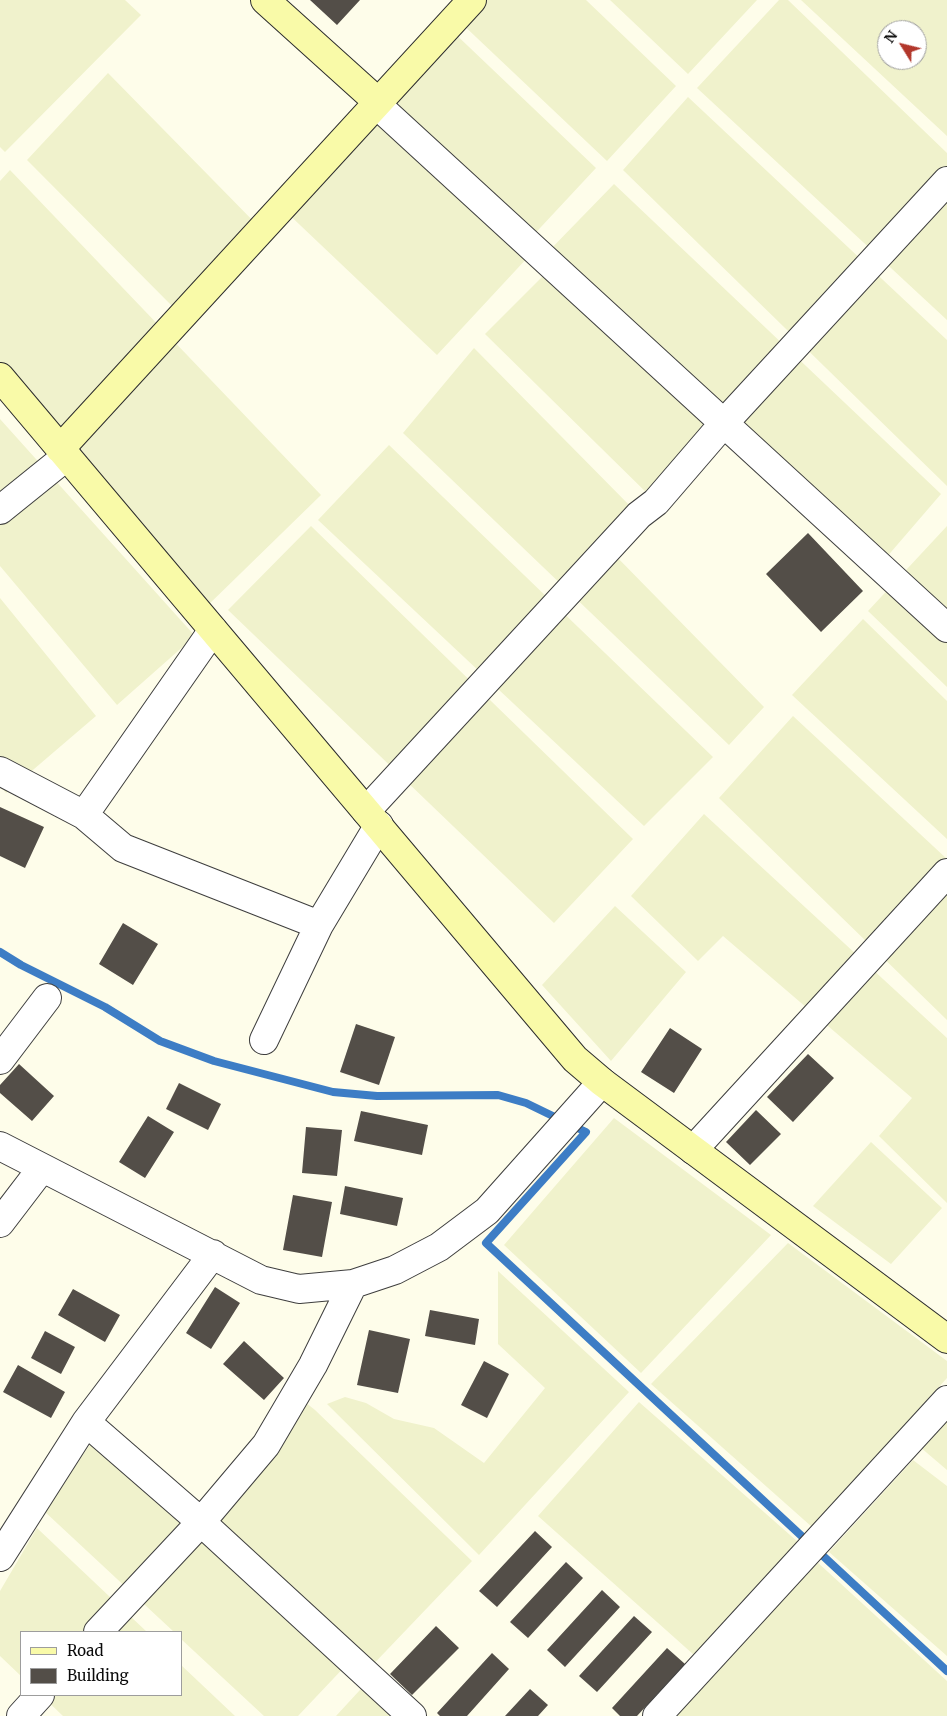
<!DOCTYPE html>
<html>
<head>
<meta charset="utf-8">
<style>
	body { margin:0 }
	#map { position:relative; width:947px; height:1716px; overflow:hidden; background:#fefdea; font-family:Merriweather,serif }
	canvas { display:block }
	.legend { position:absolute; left:20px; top:1631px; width:162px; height:65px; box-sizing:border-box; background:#fff; border:1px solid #9d9d9d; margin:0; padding:6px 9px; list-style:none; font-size:15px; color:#0b0b0b }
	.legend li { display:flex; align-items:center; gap:10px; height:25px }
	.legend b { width:25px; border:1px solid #9d9d9d }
	.north { position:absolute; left:877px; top:20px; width:50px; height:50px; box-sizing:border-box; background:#fff; border:1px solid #9d9d9d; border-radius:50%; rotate:306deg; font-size:14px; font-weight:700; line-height:20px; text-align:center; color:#0b0b0b }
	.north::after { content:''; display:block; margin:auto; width:18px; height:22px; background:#b2372b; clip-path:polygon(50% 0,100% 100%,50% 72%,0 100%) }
</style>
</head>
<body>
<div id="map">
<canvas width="947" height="1716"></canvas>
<ul class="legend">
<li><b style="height:6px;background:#f9faa8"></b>Road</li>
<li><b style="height:14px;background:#534e48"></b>Building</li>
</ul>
<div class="north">N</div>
</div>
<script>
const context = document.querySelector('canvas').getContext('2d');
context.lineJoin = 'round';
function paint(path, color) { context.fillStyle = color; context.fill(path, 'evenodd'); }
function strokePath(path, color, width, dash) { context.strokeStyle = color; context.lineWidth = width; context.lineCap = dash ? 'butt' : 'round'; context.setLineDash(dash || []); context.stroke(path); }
paint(new Path2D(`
	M0 0H125L141 15 5 152 0 147Z
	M477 0H586L676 86 607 161 458 20Z
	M610 0H757L688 74Z
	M779 0H788L947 153V320L697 88Z
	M801 0H947V136ZM887 30H917V60H887Z
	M447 26 596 168 527 242 529 256 437 355 281 207Z
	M108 73 264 232 177 311 27 160Z
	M688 97 947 340V486L623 170Z
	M10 170 321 495 202 611 0 365V181Z
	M614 184 941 494 879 566 735 433 656 502 485 334 552 267 543 257Z
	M474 348 639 515 609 549 764 707 729 745 403 433Z
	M0 419 195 636 117 705 0 566Z
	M389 445 713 757 644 826 318 520Z
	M311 526 633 839 554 923 228 610Z
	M947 526V687L868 611Z
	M0 598 96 716 6 793 0 786Z
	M863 619 947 701V839L792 695Z
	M793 716 947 859V1020L719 798Z
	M704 814 947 1038V1203L879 1136 912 1098 723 936 698 961 631 896Z
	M615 906 686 972 611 1061 542 985Z
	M614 1118 771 1235 641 1373 504 1245Z
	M871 1142 942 1208 891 1264 813 1206Z
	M788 1243 947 1361V1378L812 1527 651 1384Z
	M498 1271 629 1392 479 1555 327 1404 345 1397 366 1403 394 1419 434 1428 484 1463 545 1388 498 1344Z
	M295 1394 315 1410 472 1561 365 1673 351 1660 298 1716H264L181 1639V1632H174L44 1511 105 1423 204 1517Z
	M639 1402 798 1542 694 1655 538 1516Z
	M947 1415V1470L920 1447Z
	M913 1460 947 1486V1656L829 1552Z
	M37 1528 147 1632H21V1676L0 1656V1591Z
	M816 1561 947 1681V1716H678L676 1714Z
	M181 1665 235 1716H63L41 1695H181Z
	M371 1678 411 1716H336Z`), '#f0f2cc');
strokePath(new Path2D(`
	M0 952 21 965 105 1007 160 1041 214 1061 333 1092 377 1096 498 1095 526 1103 561 1120
	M571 1125 586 1132 486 1243 947 1671`), '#3d7dc5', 8);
paint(new Path2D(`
	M310 0H360L337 25Z
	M808 533 863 591 821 632 766 574Z
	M0 807 44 827 25 868 0 856Z
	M123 923 158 944 133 985 99 964Z
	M356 1024 395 1037 379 1085 340 1072Z
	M670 1028 702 1049 674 1093 641 1072Z
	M808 1054 834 1078 793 1122 767 1097Z
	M19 1064 54 1096 32 1121 0 1093V1085Z
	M179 1083 221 1104 208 1130 166 1109Z
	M756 1110 781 1134 750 1165 726 1142Z
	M361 1111 428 1125 422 1155 354 1141Z
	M148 1116 174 1132 145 1178 119 1162Z
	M306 1127 342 1130 337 1176 302 1173Z
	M345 1186 403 1198 397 1226 340 1214Z
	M293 1195 332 1202 322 1257 283 1250Z
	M215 1287 240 1303 211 1349 186 1333Z
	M73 1289 120 1315 105 1342 58 1315Z
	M430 1310 479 1319 475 1345 425 1336Z
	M369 1330 410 1339 398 1393 357 1385Z
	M45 1331 75 1347 61 1374 31 1358Z
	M244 1341 284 1378 264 1400 223 1364Z
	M484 1361 509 1374 487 1418 461 1405Z
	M18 1365 65 1392 51 1418 3 1392Z
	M535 1531 552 1547 497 1607 479 1591Z
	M566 1562 583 1578 528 1638 510 1622Z
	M602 1590 620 1607 565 1667 547 1650Z
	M634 1616 652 1632 597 1692 579 1676Z
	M436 1626 459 1648 412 1695 390 1674Z
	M667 1648 685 1664 637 1716H620L612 1708Z
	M492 1653 509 1669 467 1716H440L437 1713Z
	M530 1689 548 1705 538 1716H505Z`), '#534e48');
const street = new Path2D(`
	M376 104 947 628
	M0 510 67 456
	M0 771 84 815 123 848 319 925
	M366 811 639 515 656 502 724 423 947 181
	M84 815 213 630
	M264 1040 319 925 379 825
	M0 1060 47 998
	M0 1146 261 1280 299 1289 353 1284 395 1270 439 1247 487 1211 602 1082
	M693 1150 947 873
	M0 1223 42 1168
	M86 1422 201 1522 412 1716
	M0 1557 86 1422 213 1254
	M98 1632 201 1522 266 1445 313 1365 353 1284
	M21 1716 40 1695
	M657 1716 947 1400`);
const secondary = new Path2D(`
	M265 0 378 102
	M0 377 575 1059 602 1082 947 1339
	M60 449 472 0`);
strokePath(street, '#3e3e3e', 30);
strokePath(secondary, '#2d2d2d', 30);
strokePath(street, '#fff', 28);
strokePath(secondary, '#f9faa8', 28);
</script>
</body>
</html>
